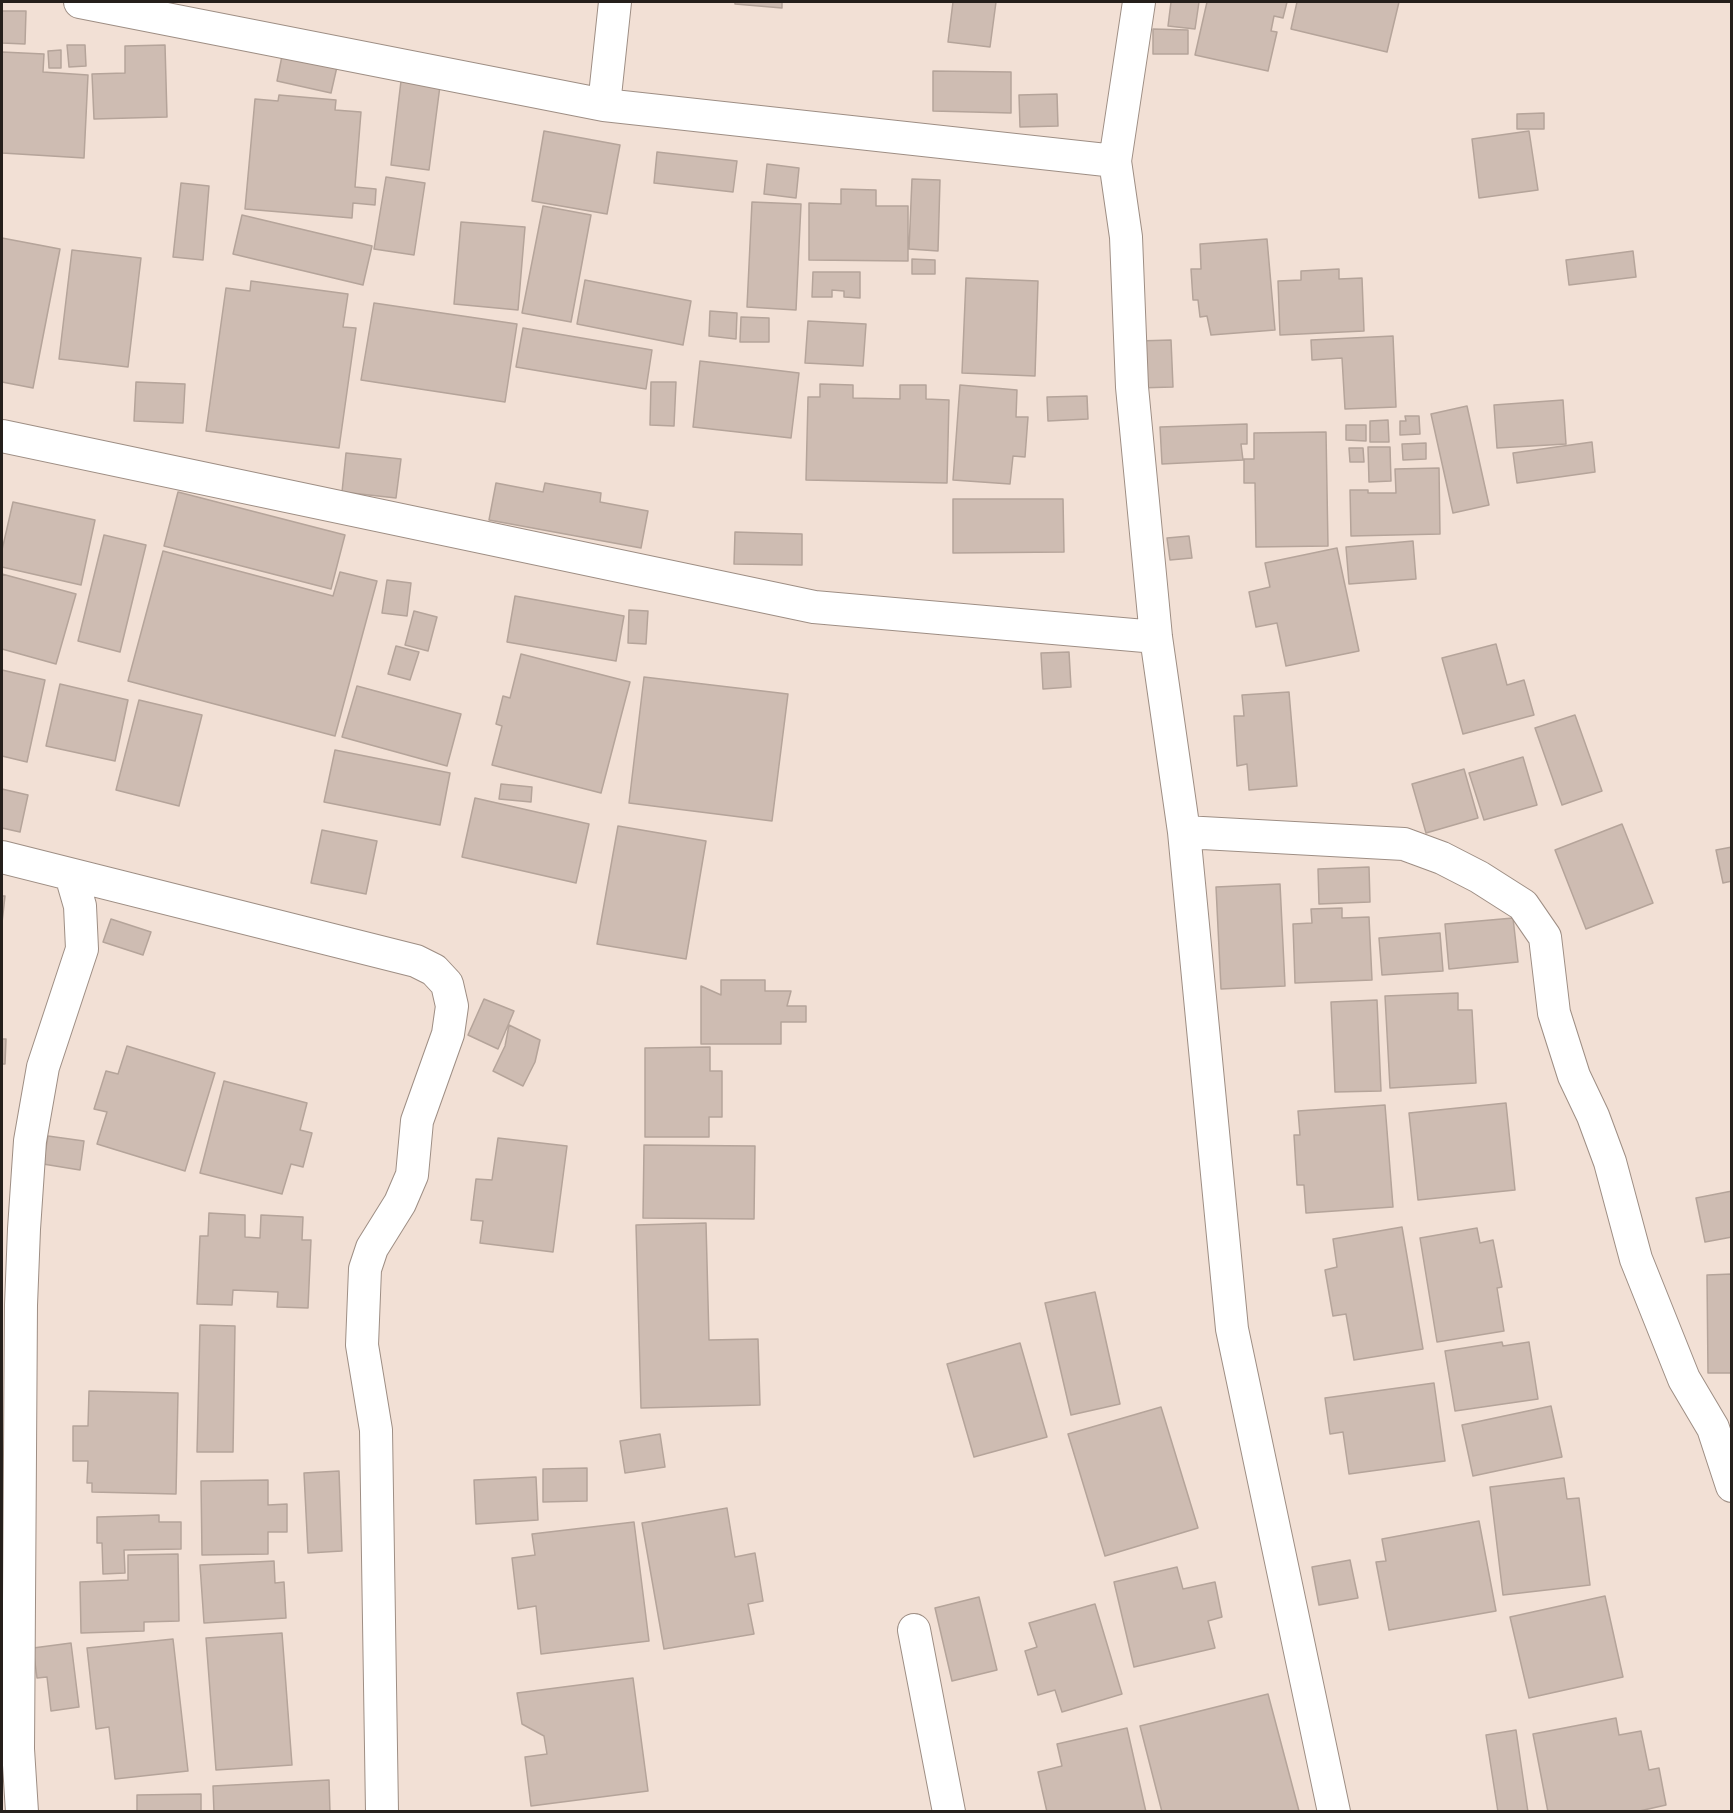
<!DOCTYPE html>
<html>
<head>
<meta charset="utf-8">
<style>
	body { margin:0 }
	#map { position:relative; width:1733px; height:1813px; overflow:hidden; background:#f2e0d5; font-family:"Zilla Slab",serif }
	canvas { display:block }
	.frame { position:absolute; inset:0; border:3px solid #251f1b; pointer-events:none }
</style>
</head>
<body>
<div id="map">
<canvas width="1733" height="1813"></canvas>
<div class="frame"></div>
</div>
<script>
const context = document.querySelector('canvas').getContext('2d');
context.lineJoin = 'round';
function paint(path, color) { context.fillStyle = color; context.fill(path, 'evenodd'); }
function strokePath(path, color, width, dash) { context.strokeStyle = color; context.lineWidth = width; context.lineCap = dash ? 'butt' : 'round'; context.setLineDash(dash || []); context.stroke(path); }
const building = new Path2D(`
	M735 2H782V8L735 4Z
	M953 2H996L990 47 948 42Z
	M1171 2H1199L1195 29 1168 26Z
	M1207 2H1287L1283 18 1274 16 1271 31 1277 32 1268 71 1195 55Z
	M1297 2H1399L1387 52 1291 29Z
	M2 11H26L25 44 2 43Z
	M1153 29 1188 30V54H1153Z
	M67 45H85L86 66 69 67Z
	M165 45 167 117 94 119 92 74 125 73V46Z
	M284 46 339 58 331 93 277 81Z
	M61 50V68H49L48 51Z
	M2 52 44 54 43 72 88 75 84 158 2 153Z
	M933 71 1011 72V113L933 111Z
	M401 81 440 86 429 170 391 165Z
	M1057 94 1058 126 1020 127 1019 95Z
	M279 95 336 100 335 110 361 112 355 187 376 189 375 205 353 203 352 218 245 209 255 99 278 101Z
	M1544 113V129H1517V114Z
	M544 131 620 145 607 214 532 201Z
	M1529 131 1538 190 1479 198 1472 139Z
	M657 152 737 161 733 192 654 183Z
	M767 164 799 168 796 198 764 194Z
	M386 177 425 183 414 255 374 249Z
	M912 179 940 180 938 251 909 249Z
	M181 183 209 186 203 260 173 257Z
	M841 189 876 190V206H908V261L809 260V203L841 204Z
	M752 202 801 204 796 310 747 307Z
	M543 206 591 215 571 322 522 313Z
	M242 215 372 246 363 285 233 254Z
	M461 222 525 227 518 310 454 304Z
	M2 238 60 249 33 388 2 382Z
	M1267 239 1275 330 1211 335 1207 316 1200 317 1198 300H1193L1191 269H1201L1200 244Z
	M72 250 141 258 128 367 59 359Z
	M1633 251 1636 277 1569 285 1566 260Z
	M912 259 935 260V274H912Z
	M1339 269V279L1362 278 1364 331 1280 335 1278 281 1301 280V271Z
	M813 272H860V298L844 297V291L832 290V297H812Z
	M966 278 1038 281 1035 376 962 373Z
	M585 280 691 301 683 345 577 324Z
	M251 281 348 294 343 327 356 328 339 448 206 431 226 288 250 291Z
	M374 303 517 324 505 402 361 380Z
	M710 311 737 313 736 339 709 336Z
	M741 317 769 318V342H740Z
	M808 321 866 324 863 366 805 363Z
	M523 328 652 350 646 389 516 367Z
	M1393 336 1396 407 1345 409 1342 358 1312 360 1311 340Z
	M1171 340 1173 387 1138 388V341Z
	M700 361 799 373 791 438 693 427Z
	M136 382 185 384 183 423 134 421Z
	M651 382H676L674 426 650 425Z
	M820 384 853 385V398L900 399V385H926V399L949 400 947 483 806 480 808 397H820Z
	M960 385 1017 390 1016 417H1028L1025 457 1013 456 1010 484 953 480Z
	M1087 396 1088 419 1048 421 1047 397Z
	M1563 400 1566 444 1497 448 1494 405Z
	M1467 406 1489 505 1453 513 1431 414Z
	M1405 416H1419L1420 434 1400 435V421H1406Z
	M1388 420 1389 442H1370V421Z
	M1247 424V444H1241L1243 460 1162 464 1160 427Z
	M1346 425H1366V441L1346 440Z
	M1326 432 1328 546 1256 547 1255 483H1244V459H1254V433Z
	M1592 442 1595 472 1517 483 1513 453Z
	M1426 443V459L1403 460 1402 444Z
	M1368 447H1390L1391 481 1369 482Z
	M1349 448H1363L1364 462H1350Z
	M346 453 401 459 396 498 342 492Z
	M1439 468 1440 534 1351 536 1350 490H1368V493H1396L1395 469Z
	M496 483 543 492 545 483 601 493 600 502 648 511 641 548 489 520Z
	M178 492 345 535 331 589 164 546Z
	M953 499H1063L1064 552 953 553Z
	M13 502 95 520 81 585 2 567V550Z
	M735 532 802 534V565L734 564Z
	M104 535 146 545 120 652 78 641Z
	M1189 536 1192 558 1170 560 1167 538Z
	M1413 541 1416 579 1349 584 1346 547Z
	M1337 548 1359 651 1286 666 1277 623 1256 627 1249 592 1270 587 1265 563Z
	M163 551 333 596 340 572 377 581 335 736 128 681Z
	M2 574 76 594 56 664 2 649Z
	M387 580 411 583 407 616 382 613Z
	M515 596 624 616 616 661 507 642Z
	M629 610 648 611 646 644 628 643Z
	M414 611 437 617 428 651 405 645Z
	M1496 644 1507 685 1524 680 1534 715 1463 734 1442 658Z
	M396 646 419 652 410 680 388 674Z
	M1069 652 1071 687 1043 689 1041 653Z
	M521 654 630 682 601 793 492 765 502 726 496 724 503 696 510 698Z
	M2 670 45 680 27 762 2 756Z
	M644 677 788 694 772 821 629 803Z
	M60 684 128 700 115 761 46 746Z
	M357 686 461 714 447 766 342 737Z
	M1289 692 1297 786 1249 790 1247 764 1237 766 1234 716H1244L1242 695Z
	M139 700 202 715 179 806 116 790Z
	M1575 715 1602 791 1562 805 1535 728Z
	M335 750 450 773 440 825 324 802Z
	M1523 757 1537 805 1484 820 1469 773Z
	M1464 769 1478 818 1426 833 1412 784Z
	M501 784 532 787 531 802 499 799Z
	M2 789 28 795 20 832 2 828Z
	M475 798 589 824 576 883 462 857Z
	M1622 824 1653 903 1586 929 1555 850Z
	M618 826 706 841 686 959 597 944Z
	M322 830 377 841 366 894 311 883Z
	M1732 847V881L1723 883 1716 850Z
	M1369 867 1370 902 1319 904 1318 869Z
	M1280 884 1285 986 1221 989 1216 887Z
	M2 896H5L2 923Z
	M1342 908V918L1369 917 1372 980 1295 983 1293 924 1312 923 1311 909Z
	M1513 918 1518 962 1449 969 1445 924Z
	M111 919 151 932 143 955 103 942Z
	M1440 933 1443 971 1382 975 1379 938Z
	M721 980H765V991H791L787 1006H806V1022H781V1044H701V986L721 995Z
	M1458 993V1010H1472L1476 1083 1390 1088 1385 996Z
	M484 999 514 1011 498 1049 468 1035Z
	M1377 1000 1381 1091 1335 1092 1331 1002Z
	M509 1025 540 1040 535 1062 523 1086 493 1071 505 1046Z
	M2 1039H6L5 1064H2Z
	M127 1046 215 1073 185 1171 97 1144 107 1112 94 1109 106 1071 118 1074Z
	M710 1047V1071H722V1117H709V1137H645V1048Z
	M224 1081 307 1103 300 1130 312 1133 303 1167 291 1164 282 1194 200 1173Z
	M1506 1103 1515 1190 1418 1200 1409 1113Z
	M1385 1105 1393 1207 1306 1213 1304 1185H1297L1294 1135H1300L1298 1111Z
	M48 1136 84 1141 80 1170 43 1164Z
	M498 1138 567 1146 553 1252 480 1243 483 1221 471 1220 476 1179 492 1180Z
	M644 1145 755 1146 754 1219 643 1218Z
	M1732 1191V1237L1705 1242 1696 1198Z
	M209 1213 245 1215V1237L260 1238 261 1215 303 1217 302 1240H311L308 1308 277 1307 278 1292 233 1290 232 1305 197 1304 200 1236H208Z
	M706 1223 709 1340 758 1339 760 1405 641 1408 636 1225Z
	M1402 1227 1423 1349 1354 1360 1346 1314 1333 1316 1325 1270 1337 1267 1333 1239Z
	M1477 1228 1480 1243 1493 1240 1502 1287 1497 1288 1504 1331 1437 1342 1420 1238Z
	M1732 1274V1373H1708L1707 1275Z
	M1095 1292 1120 1404 1071 1415 1045 1303Z
	M200 1325 235 1326 233 1452H197Z
	M1502 1342 1503 1346 1529 1342 1538 1399 1455 1411 1445 1351Z
	M1020 1343 1047 1437 974 1457 947 1364Z
	M1434 1383 1445 1461 1349 1474 1343 1432 1330 1434 1325 1398Z
	M89 1391 178 1393 176 1494 92 1492V1483H87L88 1461H73V1426H88Z
	M1551 1406 1562 1457 1473 1476 1462 1425Z
	M1161 1407 1198 1528 1105 1556 1068 1434Z
	M660 1434 665 1467 625 1473 620 1441Z
	M587 1468V1501L543 1502V1469Z
	M339 1471 342 1551 308 1553 304 1473Z
	M536 1477 538 1520 476 1524 474 1480Z
	M1564 1478 1567 1499 1579 1498 1590 1585 1503 1595 1490 1487Z
	M268 1480V1505L287 1504V1532H268V1554L202 1555 201 1481Z
	M727 1508 735 1557 755 1553 763 1601 748 1604 754 1634 664 1649 642 1523Z
	M159 1515V1522H181V1549L124 1550 125 1573 103 1574 102 1543H97V1517Z
	M1479 1521 1496 1611 1389 1630 1376 1562 1386 1561 1382 1539Z
	M634 1522 649 1641 541 1654 536 1606 518 1609 512 1558 535 1555 532 1534Z
	M178 1554 179 1621 144 1622V1631L81 1633 80 1582 128 1580V1555Z
	M1350 1560 1358 1598 1319 1605 1312 1567Z
	M274 1561 275 1583 284 1582 286 1618 204 1623 200 1565Z
	M1177 1567 1183 1589 1215 1582 1222 1617 1208 1621 1215 1648 1134 1667 1114 1582Z
	M1605 1596 1623 1677 1529 1698 1510 1617Z
	M979 1597 997 1670 952 1681 935 1608Z
	M1095 1604 1122 1694 1062 1712 1055 1690 1038 1695 1025 1651 1037 1647 1029 1623Z
	M282 1633 292 1765 216 1770 206 1638Z
	M173 1639 188 1771 115 1779 109 1727 96 1729 87 1648Z
	M71 1643 79 1707 51 1711 47 1677 37 1678 33 1648Z
	M633 1678 648 1791 531 1806 525 1757 547 1754 544 1736 522 1724 517 1693Z
	M1268 1694 1299 1811 1162 1812 1140 1726Z
	M1616 1718 1619 1735 1641 1731 1649 1770 1659 1768 1666 1805 1635 1812H1548L1533 1734Z
	M1127 1728 1146 1812H1047L1038 1772 1062 1766 1057 1744Z
	M1516 1730 1528 1812H1498L1486 1735Z
	M329 1780 330 1812H214L213 1786Z
	M201 1794V1812H137V1795Z`);
paint(building, '#cebcb2');
strokePath(building, '#b5a49a', 1.5);
const minor = new Path2D(`
	M80 2 604 105
	M615 2 604 105 1115 161
	M1139 2 1115 161 1126 237 1132 387 1156 637 1184 832 1232 1329 1334 1812
	M2 436 814 607 1156 637
	M1184 832 1404 844 1442 858 1479 877 1523 905 1545 937 1554 1013 1574 1076 1593 1116 1610 1162 1636 1259 1684 1379 1713 1428 1732 1486
	M2 857 416 961 434 970 447 984 452 1006 448 1034 417 1121 412 1175 400 1203 372 1248 365 1269 362 1345 376 1430 382 1812
	M914 1630 949 1812
	M22 1812 18 1749 21 1305 24 1229 30 1141 43 1067 82 949 80 906 71 875`);
strokePath(minor, '#9e8e84', 34);
strokePath(minor, '#fff', 32);
</script>
</body>
</html>
